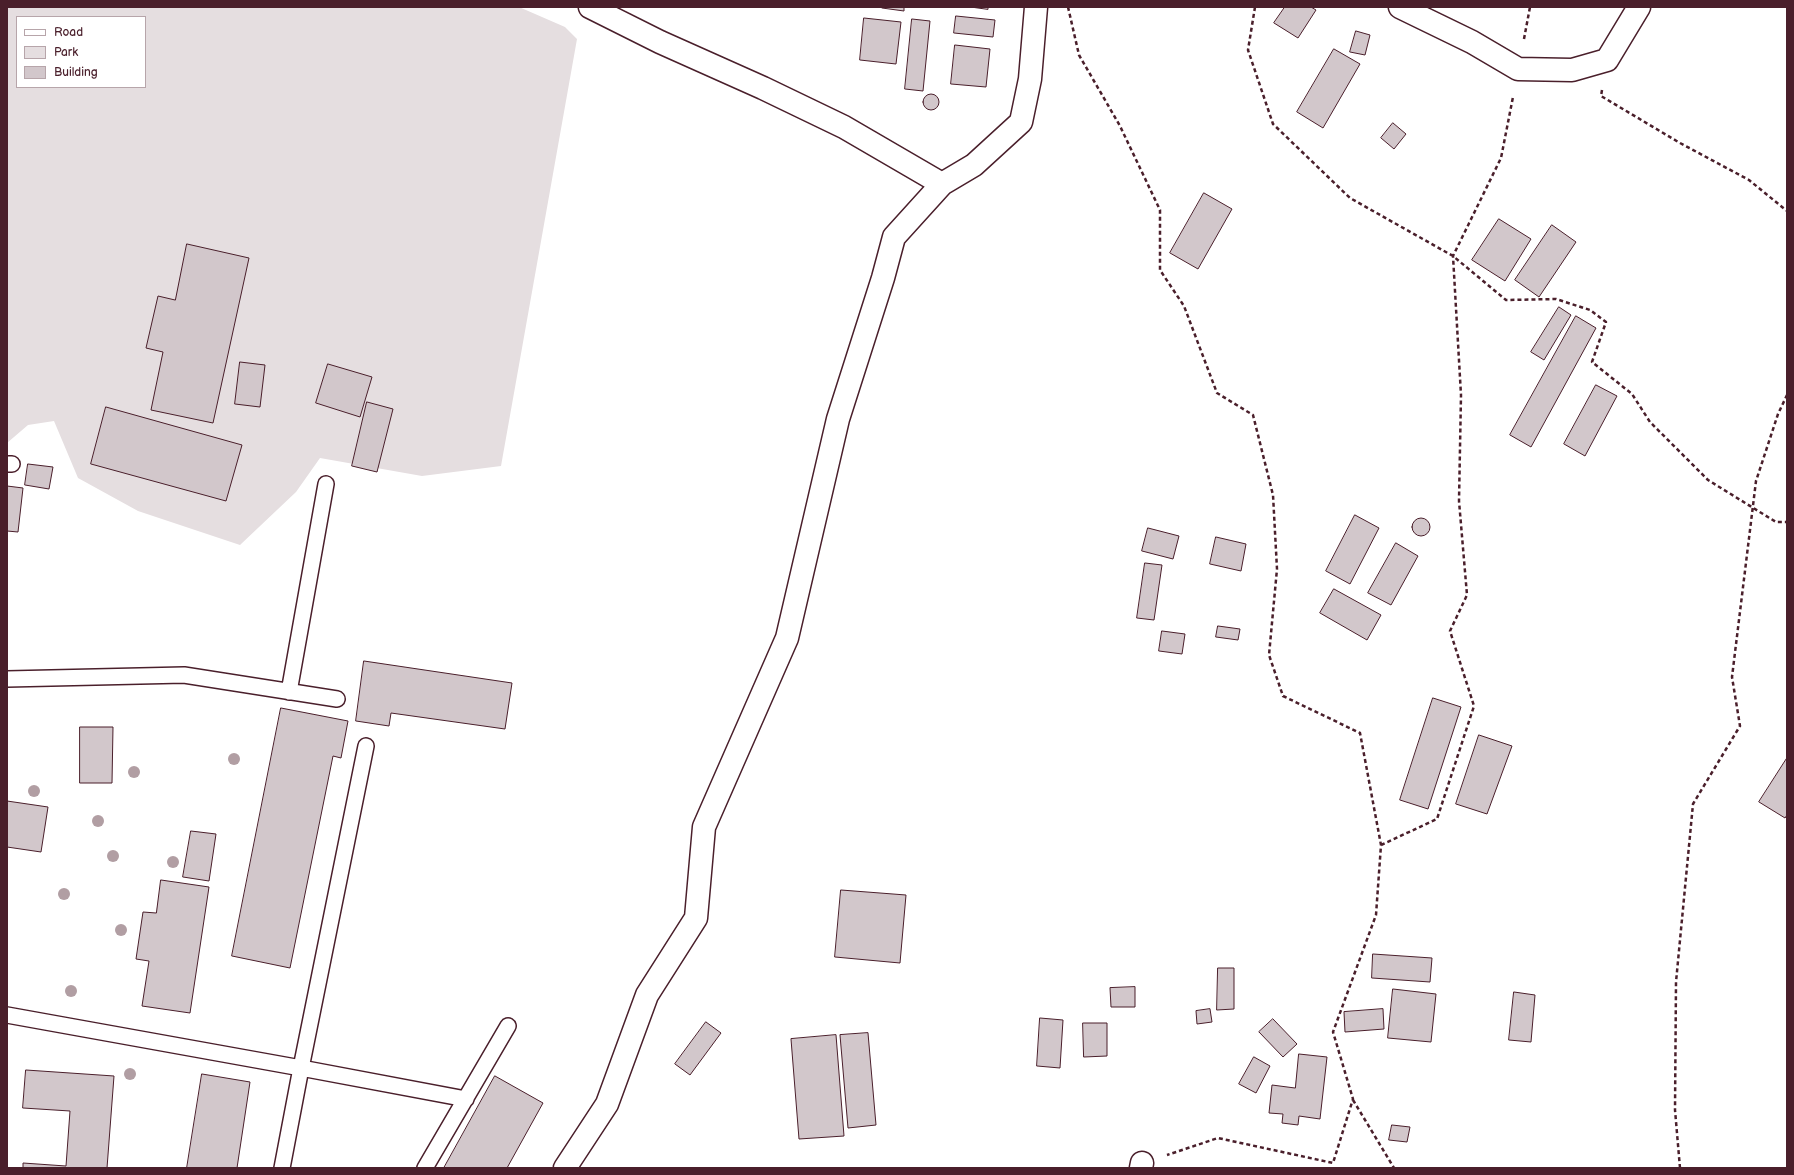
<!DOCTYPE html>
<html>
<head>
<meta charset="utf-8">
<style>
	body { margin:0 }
	#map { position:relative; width:1794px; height:1175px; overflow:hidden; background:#fff; font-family:"Balsamiq Sans",sans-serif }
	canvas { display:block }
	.frame { position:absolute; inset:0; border:8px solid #4a1f2b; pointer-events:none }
	.legend { position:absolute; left:16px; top:16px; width:130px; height:72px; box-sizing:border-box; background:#fff; border:1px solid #b7a5aa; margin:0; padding:5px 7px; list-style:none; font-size:12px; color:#4a1f2b }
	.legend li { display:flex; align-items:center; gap:8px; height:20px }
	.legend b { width:20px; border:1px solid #b7a5aa }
</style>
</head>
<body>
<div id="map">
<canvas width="1794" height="1175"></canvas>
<div class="frame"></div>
<ul class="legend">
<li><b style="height:5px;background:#fff"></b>Road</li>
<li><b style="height:11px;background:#e5dee0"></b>Park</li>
<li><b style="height:11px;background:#d2c7cb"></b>Building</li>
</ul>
</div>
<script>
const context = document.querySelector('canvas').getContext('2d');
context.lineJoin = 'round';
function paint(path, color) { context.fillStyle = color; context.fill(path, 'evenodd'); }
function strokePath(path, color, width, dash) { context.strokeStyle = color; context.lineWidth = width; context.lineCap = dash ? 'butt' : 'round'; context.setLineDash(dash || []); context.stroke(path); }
paint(new Path2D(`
	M7 7H519L565 27 577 39 501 466 422 476 320 458 296 492 240 545 138 511 78 478 54 421 28 425 7 443ZM17 17H145V87H17Z`), '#e5dee0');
const building = new Path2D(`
	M882 7H904V11L882 8Z
	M971 7H988V9Z
	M1285 7H1311L1316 10 1298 38 1274 23Z
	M956 16 995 20 993 37 954 33Z
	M864 18 901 22 896 64 860 60Z
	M912 19 930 21 923 91 905 89Z
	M1356 31 1370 35 1365 55 1350 52Z
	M955 45 990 49 986 87 951 84Z
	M1334 49 1360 64 1323 128 1297 112Z
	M923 102a8 8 0 1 1 16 0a8 8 0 1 1-16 0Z
	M1393 123 1406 134 1394 149 1381 138Z
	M1204 193 1232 209 1198 269 1170 253Z
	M1499 219 1531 239 1505 281 1472 260Z
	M1552 225 1576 242 1539 297 1515 280Z
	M187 244 249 258 213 423 151 410 163 352 146 348 158 296 175 300Z
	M1559 307 1571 315 1544 360 1531 352Z
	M1576 316 1596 328 1531 447 1510 435Z
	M240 362 265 365 260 407 235 404Z
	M328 364 372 377 360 417 316 403Z
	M1596 385 1617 396 1585 456 1564 444Z
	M367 402 393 409 377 472 352 466Z
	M106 407 242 445 226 501 91 464Z
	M28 464 53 467 49 489 25 485Z
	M7 486 23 488 18 532 7 531Z
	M1355 515 1379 528 1350 584 1326 571Z
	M1412 527a9 9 0 1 1 18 0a9 9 0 1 1-18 0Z
	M1148 528 1179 536 1173 559 1142 551Z
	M1216 537 1246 544 1241 571 1210 564Z
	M1396 543 1418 556 1391 605 1368 593Z
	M1145 563 1162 565 1154 620 1137 618Z
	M1334 589 1381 615 1367 640 1320 613Z
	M1218 626 1240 629 1238 640 1216 637Z
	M1162 631 1185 634 1182 654 1159 651Z
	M364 661 512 683 505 729 391 713 389 726 356 721Z
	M1433 698 1461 707 1428 809 1400 800Z
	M281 708 348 721 341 758 333 756 290 968 232 956Z
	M80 727H113L112 783H80Z
	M1479 735 1512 746 1487 814 1456 804Z
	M1787 758V815L1785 818 1759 802Z
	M7 801 48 807 41 852 7 847Z
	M191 831 216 834 209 881 183 877Z
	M161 880 209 887 190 1013 142 1006 149 961 136 959 143 912 156 913Z
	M841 890 906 895 900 963 835 957Z
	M1373 954 1432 958 1430 982 1372 978Z
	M1218 968H1234V1009L1217 1010Z
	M1135 987V1007H1111L1110 988Z
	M1393 989 1436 994 1431 1042 1388 1038Z
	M1514 992 1535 995 1531 1042 1509 1040Z
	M1210 1009 1212 1022 1197 1024 1196 1011Z
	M1383 1009 1384 1029 1345 1032 1344 1012Z
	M1040 1018 1063 1020 1060 1068 1037 1066Z
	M1273 1019 1297 1044 1283 1057 1259 1032Z
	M706 1022 721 1033 690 1075 675 1064Z
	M1083 1023H1107V1056L1084 1057Z
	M868 1033 876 1125 848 1128 840 1035Z
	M836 1035 844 1136 799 1139 791 1039Z
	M1299 1054 1327 1057 1320 1119 1299 1116 1298 1125 1282 1123 1283 1114 1269 1113 1272 1085 1295 1088Z
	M1254 1057 1270 1066 1256 1093 1239 1084Z
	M26 1070 114 1076 107 1168H23V1163L66 1166 70 1111 23 1108Z
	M202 1074 250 1082 237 1168H187Z
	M495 1076 543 1103 507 1168H444Z
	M1392 1125 1410 1127 1407 1142 1389 1140Z`);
paint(building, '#d2c7cb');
strokePath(building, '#4a1f2b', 1);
const lane = new Path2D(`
	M7 464H12
	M7 679 184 675 337 699
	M289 692 326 484
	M7 1015 301 1068 466 1099
	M282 1168 301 1068 366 746
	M425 1168 508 1026`);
const street = new Path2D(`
	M590 7 660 42 763 88 844 127 942 184
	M1400 7 1472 42 1518 69 1572 70 1607 60 1639 7
	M565 1168 607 1104 647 995 696 918 704 827 787 638 838 419 883 278 894 237 942 184 974 165 1021 122 1030 79 1036 7
	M1141 1168 1142 1163`);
strokePath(lane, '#4a1f2b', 18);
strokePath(street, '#4a1f2b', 25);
strokePath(new Path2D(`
	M1068 7 1079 55 1120 126 1160 210V270L1184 306 1217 393 1253 415 1273 495 1277 569 1269 655 1283 696 1360 733 1381 845 1376 915 1333 1032 1353 1099 1333 1163 1218 1138 1167 1155
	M1255 7 1248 50 1273 124 1350 198 1453 256 1506 300 1556 299 1590 310 1606 322 1592 362 1632 394 1650 422 1708 480 1776 522H1787
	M1524 39 1530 7
	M1602 90 1601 96 1680 143 1749 180 1787 211
	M1381 845 1437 819 1474 706 1450 631 1467 595 1459 501 1461 395 1453 256 1501 158 1513 97
	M1353 1100 1394 1168
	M1680 1168 1675 1110 1676 982 1693 804 1740 726 1732 677 1756 481 1778 414 1787 395`), '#4a1f2b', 2.5, [4, 3]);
strokePath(lane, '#fff', 15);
strokePath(street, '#fff', 22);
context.fillStyle = '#b19ea3';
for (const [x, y] of [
	[234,759],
	[134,772],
	[34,791],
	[98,821],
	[113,856],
	[173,862],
	[64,894],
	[121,930],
	[71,991],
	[130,1074]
]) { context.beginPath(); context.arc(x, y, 6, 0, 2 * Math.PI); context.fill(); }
</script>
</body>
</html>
